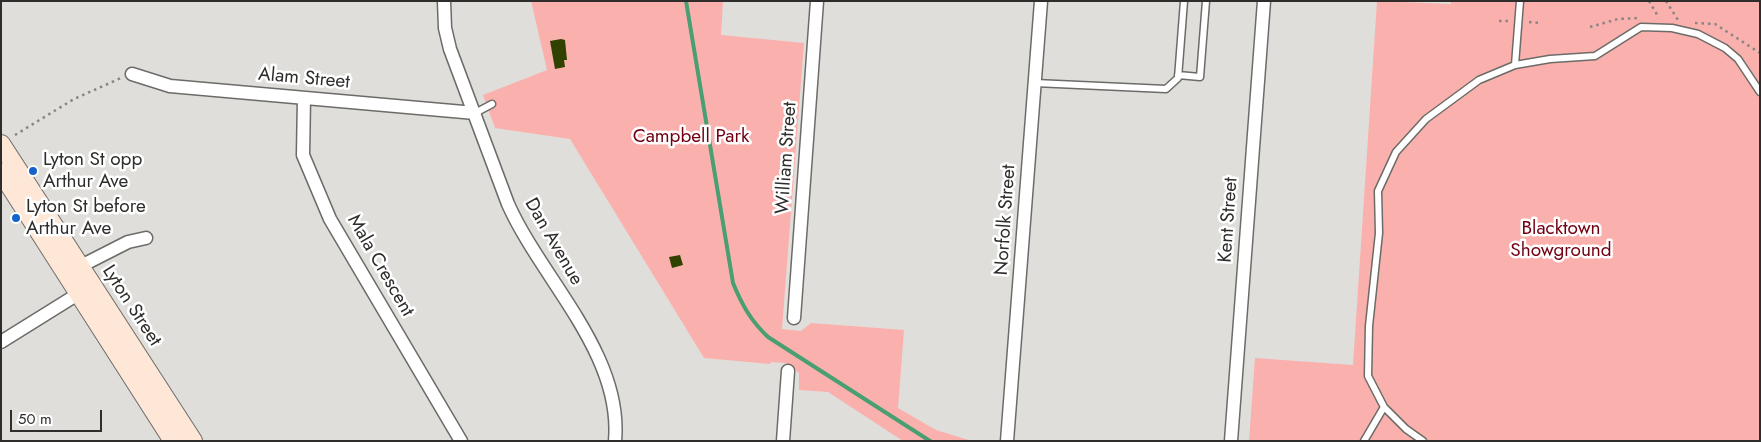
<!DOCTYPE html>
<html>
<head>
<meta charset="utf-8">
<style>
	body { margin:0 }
	#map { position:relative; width:1761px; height:442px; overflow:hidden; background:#e0dedb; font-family:Jost,sans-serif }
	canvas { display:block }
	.frame { position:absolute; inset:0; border:2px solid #2e2d2c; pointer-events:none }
	.scale { position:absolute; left:10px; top:410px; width:92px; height:22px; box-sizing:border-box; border:2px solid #2e2d2c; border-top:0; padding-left:6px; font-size:15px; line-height:18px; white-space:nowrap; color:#2e2d2c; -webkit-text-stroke:4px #fff; paint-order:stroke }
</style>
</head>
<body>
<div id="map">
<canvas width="1761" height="442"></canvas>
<div class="frame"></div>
<div class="scale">50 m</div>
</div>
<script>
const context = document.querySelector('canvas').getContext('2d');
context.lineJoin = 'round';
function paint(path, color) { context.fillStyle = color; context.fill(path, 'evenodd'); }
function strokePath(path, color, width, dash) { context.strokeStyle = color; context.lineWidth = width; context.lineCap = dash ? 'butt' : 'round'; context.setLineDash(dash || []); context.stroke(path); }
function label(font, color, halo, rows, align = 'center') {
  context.font = font + ' Jost,sans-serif'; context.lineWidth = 5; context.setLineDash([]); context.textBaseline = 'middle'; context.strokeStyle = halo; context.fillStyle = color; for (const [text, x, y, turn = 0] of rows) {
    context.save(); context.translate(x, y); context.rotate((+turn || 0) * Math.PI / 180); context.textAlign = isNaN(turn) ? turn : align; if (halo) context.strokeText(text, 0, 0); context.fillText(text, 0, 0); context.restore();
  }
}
paint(new Path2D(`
	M531 1H723L721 35 804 43 782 329 801 331 811 323 904 330 898 408 936 430 972 441H903L828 392 799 390V373L785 363 771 362 770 364 704 358 570 139 495 128 483 95 547 70Z
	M1377 1 1451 4V1H1760V441H1249L1255 358 1353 365Z`), '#fab1ad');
strokePath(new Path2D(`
	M686 1 733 283C742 305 751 321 768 337L930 441`), '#499f71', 4);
paint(new Path2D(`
	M561 39 565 40 567 60H564L565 67 555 69 550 41Z
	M680 255 683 265 672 268 669 257Z`), '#314100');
const lane = new Path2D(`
	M1515 65 1550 59 1595 56 1641 27 1672 28 1698 34 1725 48 1738 59 1760 92
	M1178 75 1200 77 1206 1
	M1035 83 1166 89 1178 78 1184 1
	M475 113 492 104
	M1364 441 1384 407
	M1423 441 1406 429 1384 407 1368 376 1369 326 1379 233 1378 191 1396 152 1426 119 1479 80 1515 65 1520 1`);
const street = new Path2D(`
	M444 1 445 28 450 49 508 204C542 280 623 354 615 441
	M132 74 170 86 475 113
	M304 98 303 155 330 219 461 441
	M73 270 128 242 146 238
	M794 318 817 1
	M1 342 86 289
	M783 441 788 371
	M1007 441 1041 1
	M1231 441 1264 1`);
const secondary = new Path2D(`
	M1 144 193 441
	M1 172 173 441`);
strokePath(lane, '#6c6b68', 9);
strokePath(street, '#6c6b68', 15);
strokePath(secondary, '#6c6b68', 20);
strokePath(new Path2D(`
	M1649 1 1659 18
	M1666 1 1678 20
	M1499 21H1508
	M1529 22 1540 23
	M1695 23 1715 24 1760 53
	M1590 27 1618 19 1638 18
	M15 135 74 99 121 78`), '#888684', 2.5, [2.5, 4]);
strokePath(lane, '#fff', 6);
strokePath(street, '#fff', 12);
strokePath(secondary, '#fee7d6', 18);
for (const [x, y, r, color] of [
	[33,171,5,"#1463cd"],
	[16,218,5,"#1463cd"]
]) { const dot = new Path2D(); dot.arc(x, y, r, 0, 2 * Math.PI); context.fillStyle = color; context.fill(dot); strokePath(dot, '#fff', 2); }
label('19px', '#2e2d2c', '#fff', [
	["Alam Street",304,79,5],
	["William Street",787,158,-86],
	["Norfolk Street",1006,220,-86],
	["Kent Street",1229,220,-86],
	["Dan Avenue",553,242,60],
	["Mala Crescent",380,266,60],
	["Lyton Street",131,306,57]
]);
label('19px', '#710012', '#fff', [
	["Campbell Park",691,137],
	["Blacktown",1561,229],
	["Showground",1561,251]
]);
label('19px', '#2e2d2c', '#fff', [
	["Lyton St opp",43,160],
	["Arthur Ave",43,182],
	["Lyton St before",26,207],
	["Arthur Ave",26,229]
], 'left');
</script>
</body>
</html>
